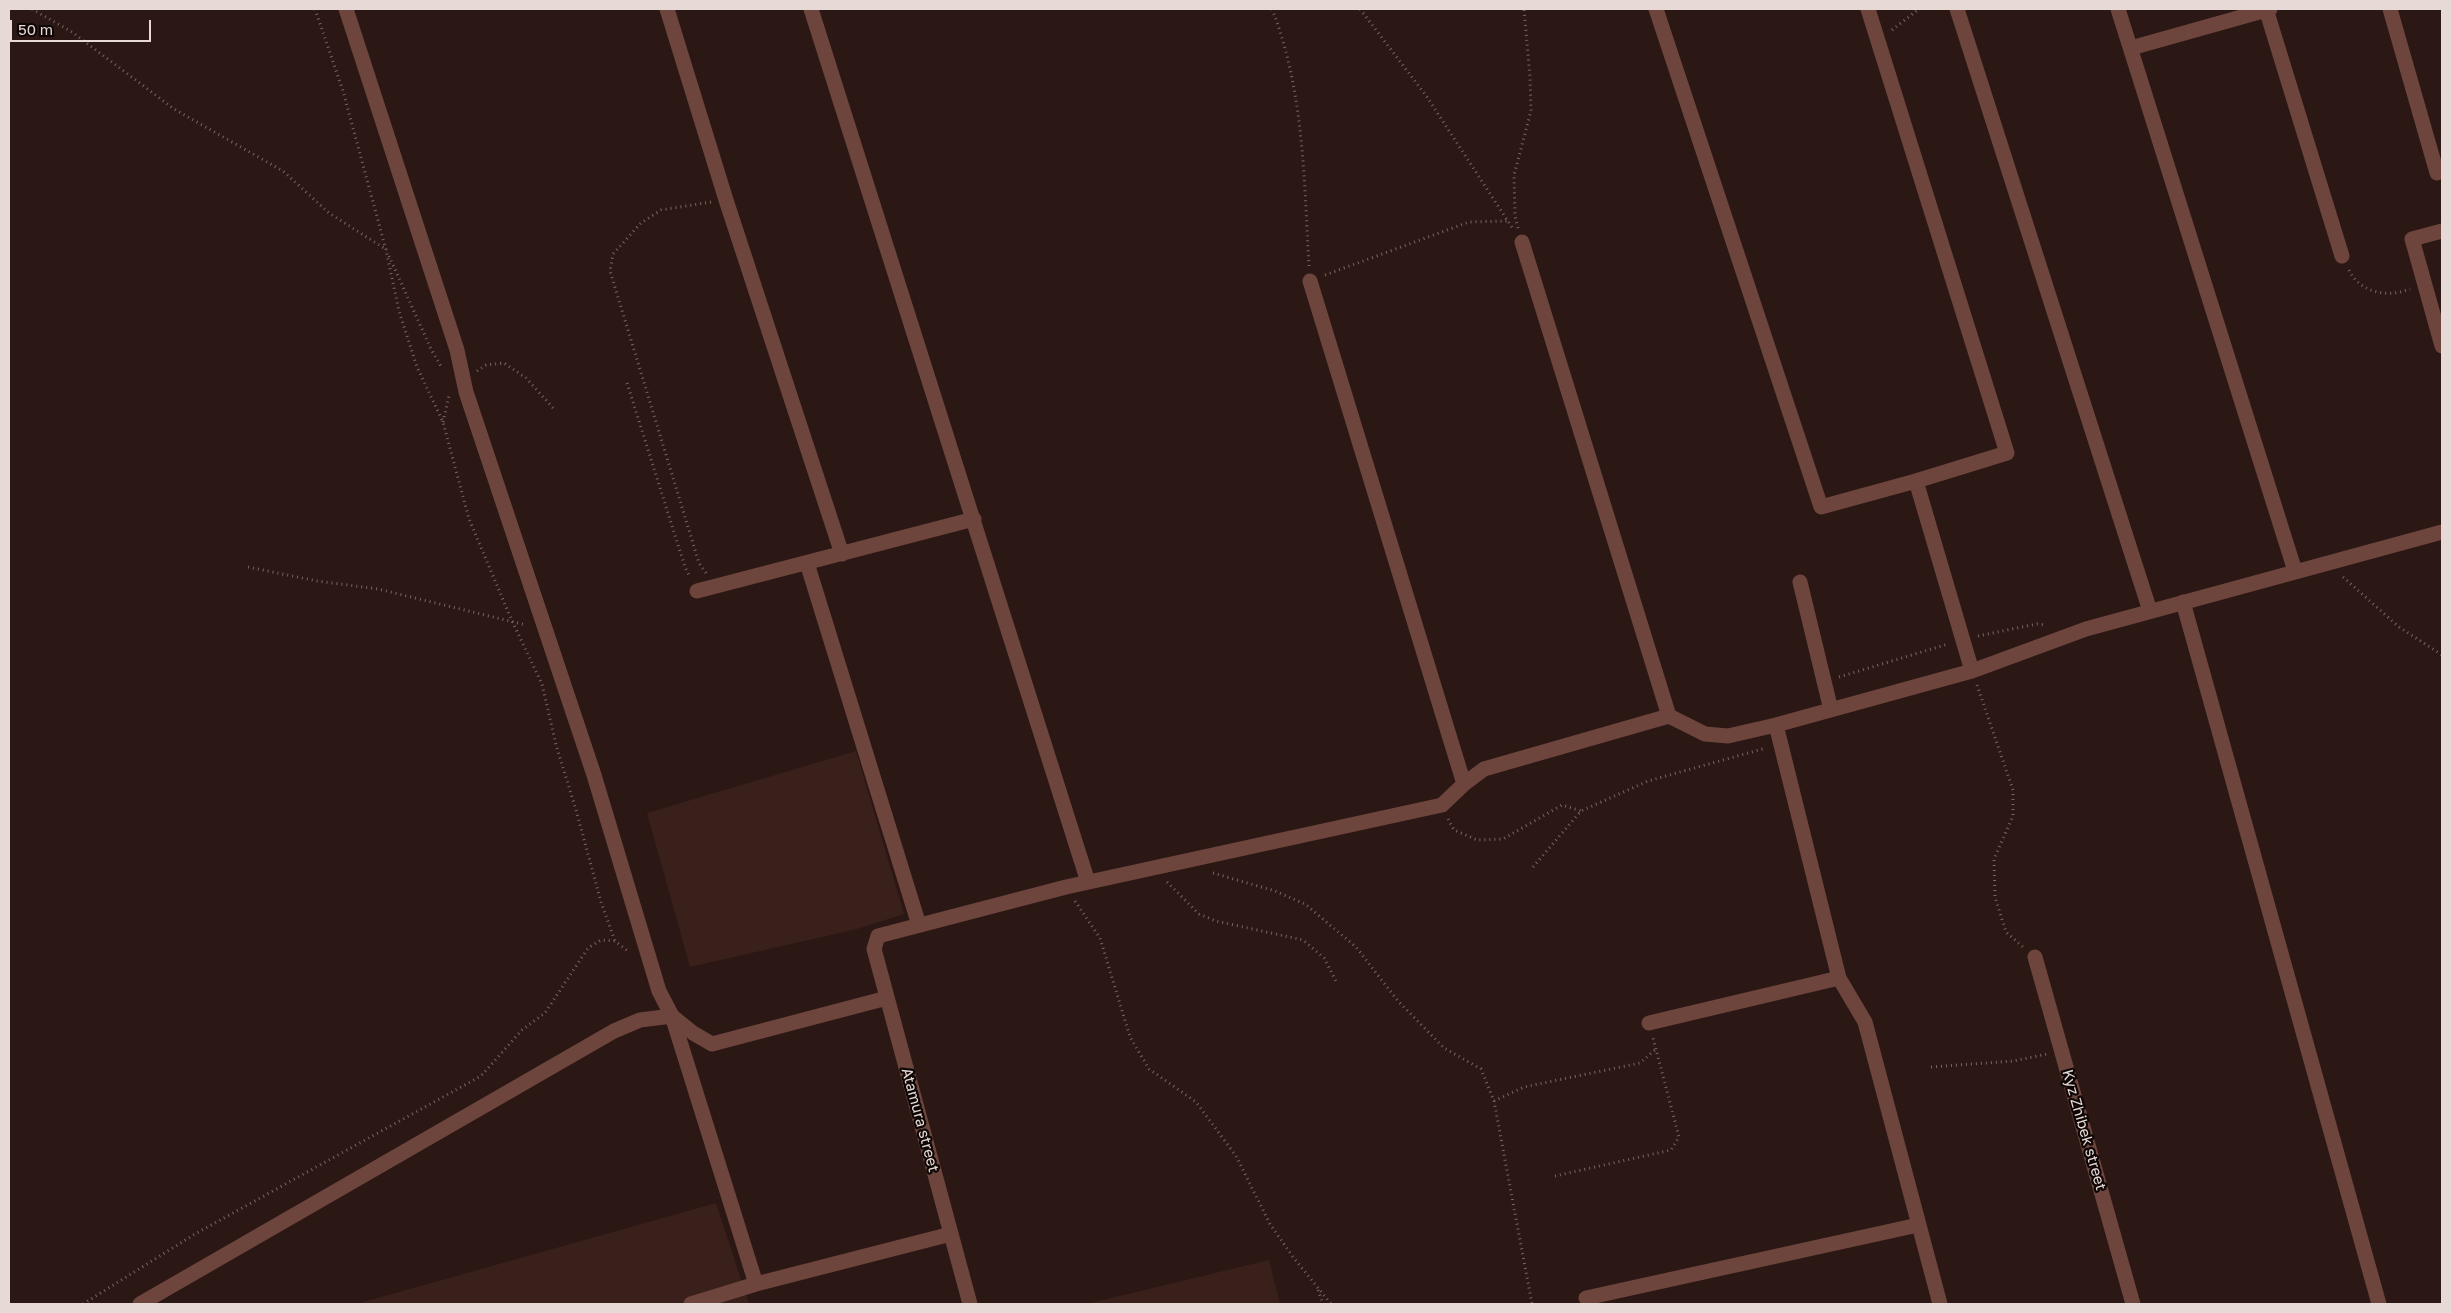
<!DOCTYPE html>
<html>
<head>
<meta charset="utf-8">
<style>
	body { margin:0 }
	#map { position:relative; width:2451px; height:1313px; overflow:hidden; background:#2b1714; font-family:"Golos Text",sans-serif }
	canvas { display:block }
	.frame { position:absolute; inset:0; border:10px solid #e7d9d6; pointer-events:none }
	.scale { position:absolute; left:10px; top:20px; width:141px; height:22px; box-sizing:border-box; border:2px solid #e7d9d6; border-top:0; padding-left:6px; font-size:15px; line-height:18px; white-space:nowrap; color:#e7d9d6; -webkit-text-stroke:4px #0d0605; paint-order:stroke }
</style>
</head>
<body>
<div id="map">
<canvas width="2451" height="1313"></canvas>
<div class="frame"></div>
<div class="scale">50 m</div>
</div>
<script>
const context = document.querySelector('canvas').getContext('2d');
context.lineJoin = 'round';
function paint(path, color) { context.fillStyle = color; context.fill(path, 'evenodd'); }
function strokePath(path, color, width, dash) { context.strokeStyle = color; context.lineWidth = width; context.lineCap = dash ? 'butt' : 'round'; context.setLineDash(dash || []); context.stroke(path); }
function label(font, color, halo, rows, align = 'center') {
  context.font = font + ' "Golos Text",sans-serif'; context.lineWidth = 4.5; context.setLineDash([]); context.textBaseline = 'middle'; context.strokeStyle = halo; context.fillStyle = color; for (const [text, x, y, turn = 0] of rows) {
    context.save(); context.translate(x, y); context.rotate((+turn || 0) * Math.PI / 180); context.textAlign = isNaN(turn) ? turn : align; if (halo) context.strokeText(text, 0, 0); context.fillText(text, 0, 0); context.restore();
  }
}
paint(new Path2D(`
	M856 751 904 914 857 929 690 967 647 813Z
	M716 1203 749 1304H356L435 1282Z
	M1269 1260 1280 1304H1086Z`), '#3a201b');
strokePath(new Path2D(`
	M32 9 72 32 174 109 283 171 329 213 387 250
	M315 9 343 91 386 250 399 311 417 367 443 422 469 519 512 621 542 684 556 745 576 810 601 902 615 941
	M1272 9C1304 90 1304 180 1309 266
	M1360 9 1427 97 1513 229
	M1892 30 1919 9
	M1518 228 1515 216 1514 175 1531 111 1530 77 1524 9
	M389 256 431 349 442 368
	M2349 270C2360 293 2388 298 2410 289
	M1325 275 1469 222 1508 221
	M477 371 486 365 504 363 526 378 554 409
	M627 383 685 567 690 577
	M443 422 449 396
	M248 567 317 581 378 589 526 625
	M706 573 699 563 610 271 613 254 641 223 661 210 711 202
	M2343 577 2399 627 2442 655
	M1978 636 2037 624 2046 625
	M1839 677 1948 644
	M1977 685 2013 790V816L1994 859 1995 897 2006 932 2023 947
	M1448 819 1454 830 1477 840 1503 839 1562 805 1581 811
	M1533 867 1581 811 1648 781 1766 748
	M1213 873 1275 891 1305 904 1356 947 1398 1001 1444 1048 1481 1069 1494 1101 1532 1304
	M1167 882 1199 914 1216 921 1303 940 1324 958 1336 981
	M1075 901 1100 938 1130 1037 1149 1069 1196 1102 1236 1156 1270 1224 1293 1257 1331 1304
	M1931 1067 2013 1061 2047 1054
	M1494 1101 1524 1087 1640 1063 1656 1049
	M1555 1176 1671 1150 1679 1137 1653 1038
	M1318 1290 1323 1304
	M83 1304 195 1234 481 1076 522 1030 545 1013 588 948 601 940 615 941 629 952`), '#796764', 3, [1, 4]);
strokePath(new Path2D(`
	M346 9 457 350 466 392 594 775 659 991 672 1016 693 1033 712 1044 887 998
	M667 9 726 200 842 554
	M811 9 1088 882
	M1656 9 1821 507 1916 481 1972 671
	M1868 9 2007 453 1916 481
	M1957 9 2150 611
	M2118 9 2295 571
	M2266 9 2342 256
	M2390 9 2437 173
	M2131 48 2270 9
	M2442 231 2412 239 2442 346
	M1522 242 1669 716
	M1310 281 1464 784
	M807 563 919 925
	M1800 582 1831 710
	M697 591 974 519
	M2183 602 2379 1304
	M1776 725 1839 978 1865 1022 1940 1304
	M2035 957 2133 1304
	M1649 1023 1839 978
	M1586 1298 1918 1225
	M140 1304 614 1031 640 1020 672 1016 756 1284 951 1234
	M691 1304 756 1284
	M970 1304 874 949 878 936 1066 887 1442 805 1464 784 1484 769 1669 716 1705 734 1728 736 1776 725 1972 671 2086 629 2442 532`), '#6d453d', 15);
label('15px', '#e7d9d6', '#0d0605', [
	["Atamura street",920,1120,75],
	["Kyz Zhibek street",2084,1130,74]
]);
</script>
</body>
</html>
